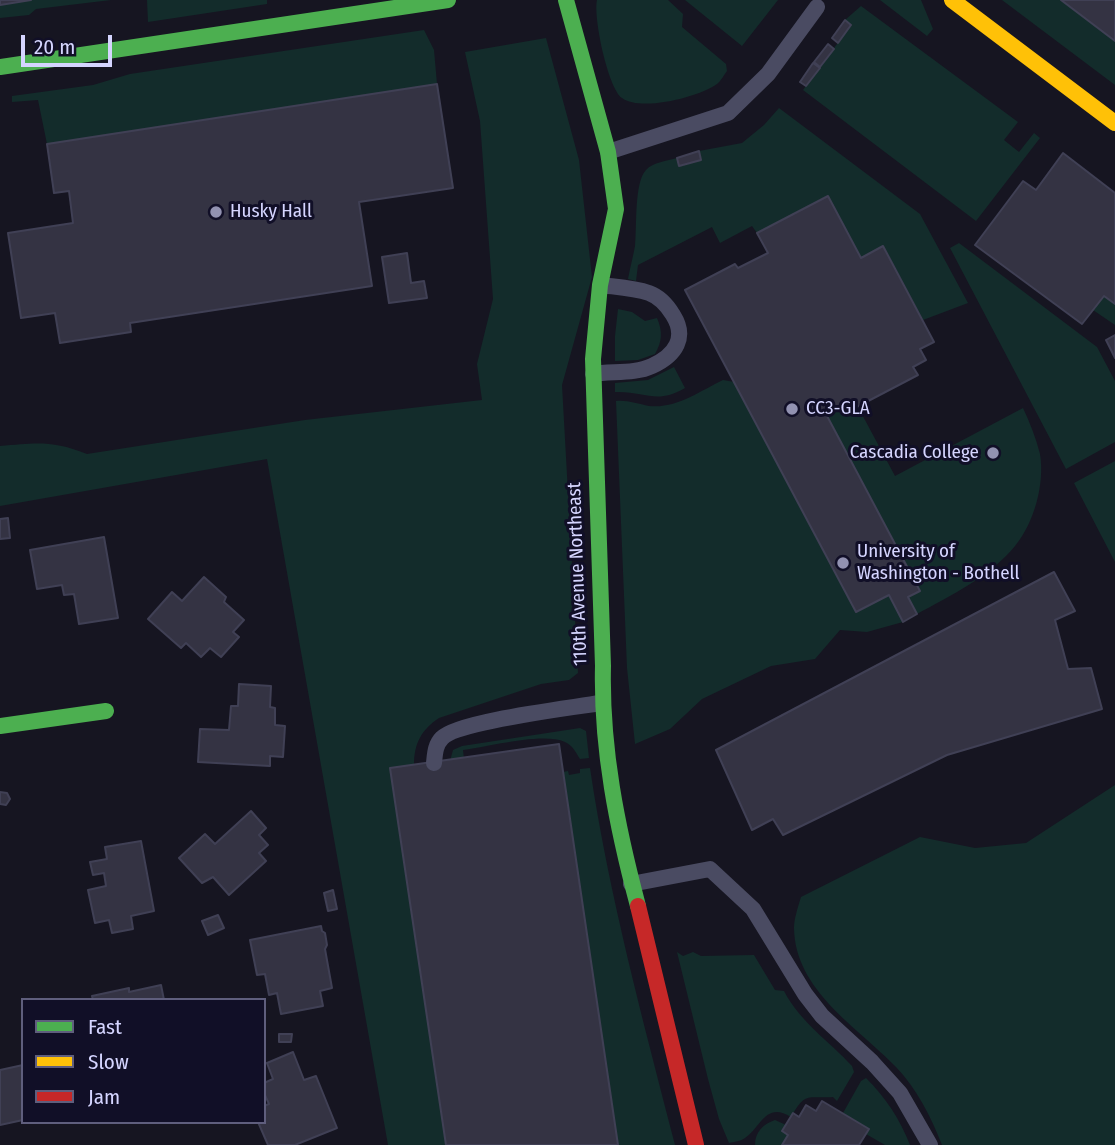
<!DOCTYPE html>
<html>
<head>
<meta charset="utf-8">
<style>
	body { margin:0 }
	#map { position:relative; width:1115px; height:1145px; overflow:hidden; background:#161521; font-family:"Fira Sans Condensed",sans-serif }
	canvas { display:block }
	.legend { position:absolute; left:21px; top:998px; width:245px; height:126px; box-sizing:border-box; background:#110f27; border:2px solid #5f5e7d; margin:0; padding:9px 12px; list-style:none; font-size:21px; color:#d5d5ff }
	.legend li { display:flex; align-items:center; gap:14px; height:35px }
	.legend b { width:35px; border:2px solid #5f5e7d }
	.scale { position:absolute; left:21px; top:35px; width:91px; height:32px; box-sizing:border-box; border:4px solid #d5d5ff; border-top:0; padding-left:9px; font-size:21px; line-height:24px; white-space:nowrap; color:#d5d5ff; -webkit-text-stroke:5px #110f27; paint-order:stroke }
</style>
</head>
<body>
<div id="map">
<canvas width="1115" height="1145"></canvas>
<ul class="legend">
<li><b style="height:9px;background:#4caf50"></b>Fast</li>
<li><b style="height:9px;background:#ffc107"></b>Slow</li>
<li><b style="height:9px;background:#c62828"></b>Jam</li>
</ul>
<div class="scale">20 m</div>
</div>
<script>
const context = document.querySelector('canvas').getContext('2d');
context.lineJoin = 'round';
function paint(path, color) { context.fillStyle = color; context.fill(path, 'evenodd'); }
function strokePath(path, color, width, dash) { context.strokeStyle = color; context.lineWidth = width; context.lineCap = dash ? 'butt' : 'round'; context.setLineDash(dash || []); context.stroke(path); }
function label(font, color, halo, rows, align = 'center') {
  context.font = font + ' "Fira Sans Condensed",sans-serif'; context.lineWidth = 6; context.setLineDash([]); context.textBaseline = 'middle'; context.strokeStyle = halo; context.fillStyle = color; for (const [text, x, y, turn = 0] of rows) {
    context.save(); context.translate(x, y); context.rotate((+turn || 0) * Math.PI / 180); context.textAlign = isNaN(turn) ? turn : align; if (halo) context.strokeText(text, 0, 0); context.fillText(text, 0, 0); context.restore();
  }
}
paint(new Path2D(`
	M31 0H111L36 9 29 15 0 18V5Z
	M147 0H267V4L148 22Z
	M597 0H668L683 14 682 27 726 64 727 71C724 75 721 81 717 84 699 97 641 112 622 98 608 88 593 17 597 0Z
	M685 0H778L742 46Z
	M880 0H921L933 29 927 36Z
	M1002 0H1061L1115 41V85Z
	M861 6 1018 122 1004 140 1019 152 1034 133 1040 138 976 221 803 90 851 25 845 20Z
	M424 30 434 50 437 84 47 144 38 100 12 102V96L93 85 130 74Z
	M546 38 579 160 592 277 562 385 578 673 569 680 541 684 439 718C421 730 414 744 414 765L390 769 446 1145H388L267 459 0 506V446C36 443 52 440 87 454L305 420 482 400 477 364 493 299 480 121 465 52Z
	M779 108 920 214 968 303 923 320 884 247 861 258 827 196 757 233 752 226 720 243 712 227 638 265 636 281 628 279C630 268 633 257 635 246 637 228 634 182 646 170 653 162 667 161 677 158L680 166 701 160 699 151 742 143 764 125Z
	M959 243 1097 347 1115 381V442L1066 469 950 248Z
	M1104 296 1115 304V325L1093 310Z
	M618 309 632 312 645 321 657 318C663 332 662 342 655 354L638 360 615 361V336Z
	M674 367 685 388C656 405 646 391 615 392V383L648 380Z
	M723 380 734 382 856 612 889 595 903 622 867 632 840 630 815 659 771 666 702 699 670 729 635 744 627 668 616 401C628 400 638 404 649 406 676 409 700 391 723 380Z
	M847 402 851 410 858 407 895 476 1023 408C1030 423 1036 438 1040 454 1045 484 1034 523 1015 546 991 576 950 596 917 614L908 597 919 590 826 414Z
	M1115 461V562L1074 483Z
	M580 728 586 731 589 758 580 759C575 751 573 746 565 742 542 732 489 747 463 750L464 759 450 761 453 750 462 746Z
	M590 768C609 896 643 1020 675 1145H618L563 772 568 771 569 775 580 773V769Z
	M1115 785V1145H942C931 1117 917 1089 896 1067 858 1027 795 991 794 928 794 919 798 907 801 897L920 837 975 848 1026 843Z
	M677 952 683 956 693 952 701 956 754 955 775 990 784 991C800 1022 829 1041 852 1066L854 1072 837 1101 833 1097C807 1099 806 1091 791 1117 766 1101 761 1127 745 1138 741 1141 734 1142 729 1143L719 1119 708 1079Z
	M866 1078C886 1098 900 1119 910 1145H885L866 1134 868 1129 843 1113 861 1081Z
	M775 1120 786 1125 782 1131 788 1135 782 1145H755C755 1132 763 1124 775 1120Z`), '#132c2b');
const building = new Path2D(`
	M0 0H31L0 5Z
	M1061 0H1115V41Z
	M845 20 851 25 838 43 832 38Z
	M828 44 834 49 820 67 814 62Z
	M813 63 820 68 806 86 800 82Z
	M437 84 453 188 359 202 372 286 130 323 131 332 60 343 55 313 21 318 8 233 73 223 69 191 54 193 47 144Z
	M699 151 701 160 679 166 677 158Z
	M1063 153 1115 193V304L1104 296 1082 324 975 245 1023 181 1036 190Z
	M828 196 861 258 883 246 934 342 920 349 926 360 913 367 918 375 851 410 847 402 826 414 920 591 908 597 917 614 903 622 889 595 856 612 685 290 735 264 738 268 768 253 757 233Z
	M407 253 411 283 424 281 427 298 389 303 382 257Z
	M1115 335V358L1106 340Z
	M8 518 10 538 0 539V519Z
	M104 537 118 618 79 624 74 594 64 595 62 585 37 589 30 550Z
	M1054 572 1075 611 1055 620 1068 669 1091 668 1102 709 947 755 783 835 773 819 752 830 716 750Z
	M204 577 226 597 224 602 244 620 233 632 239 637 221 657 210 648 201 657 186 643 181 648 148 619 172 592 182 601Z
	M239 684 271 686 270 707 275 708V725L285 726 283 757 270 756V766L198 762 200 729 229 730 231 706H238Z
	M559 744 618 1145H446L390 768Z
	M0 792 7 793 10 799 6 805 0 804Z
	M251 811 266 828 259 835 268 845 259 853 266 861 229 895 213 877 202 883 179 858 205 834 215 844Z
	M141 841 154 911 131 916 133 929 112 933 109 920 95 923 88 890 106 886 104 873 93 875 90 862 107 859 105 847Z
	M333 890 337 909 328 911 324 893Z
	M218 915 224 928 208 935 202 921Z
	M321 926 322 931 325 933 327 945 325 949 332 988 320 991 323 1006 281 1014 277 993 269 995 265 974 257 975 250 940Z
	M161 985 164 1000H93L92 996 129 988V992Z
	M279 1034H292L291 1042H279Z
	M293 1052 304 1080 316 1076 337 1128 295 1145H268L258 1122H264V1106L269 1104 264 1093V1083L273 1079 267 1063Z
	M23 1065V1120L0 1125V1070Z
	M822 1101 869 1129 859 1145H782L788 1135 782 1131 793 1113 799 1117 806 1105 816 1111Z`);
paint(building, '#343343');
strokePath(building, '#404055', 2);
strokePath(new Path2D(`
	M608 152 728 113 768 74 817 7
	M593 374C612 371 635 374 652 366 676 355 687 337 673 315 667 305 660 297 649 293 634 288 616 287 601 285
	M434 763C435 754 435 745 442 738 458 721 572 708 600 703
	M631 884 710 869 753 909 805 994 822 1016 872 1062 900 1093 930 1145`), '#4a4b62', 16);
strokePath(new Path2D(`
	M566 0 608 152 616 209 600 285 593 359 603 666C601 748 617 827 638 906
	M0 67 448 0
	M0 726 106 711`), '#4caf50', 16);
strokePath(new Path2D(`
	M952 0 1115 123`), '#ffc107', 16);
strokePath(new Path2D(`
	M638 906 696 1145`), '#c62828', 16);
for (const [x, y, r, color] of [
	[216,212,7,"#9292b1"],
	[792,409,7,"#9292b1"],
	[993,453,7,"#9292b1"],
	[843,563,7,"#9292b1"]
]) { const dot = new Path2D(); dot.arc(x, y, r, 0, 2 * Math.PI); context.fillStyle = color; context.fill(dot); strokePath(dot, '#110f27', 2.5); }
label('19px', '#d5d5ff', '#110f27', [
	["Husky Hall",230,212],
	["CC3-GLA",806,409],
	["Cascadia College",979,453,"right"],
	["University of",857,552],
	["Washington - Bothell",857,574]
], 'left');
label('19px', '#d5d5ff', '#110f27', [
	["110th Avenue Northeast",578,574,-92]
]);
</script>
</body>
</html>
